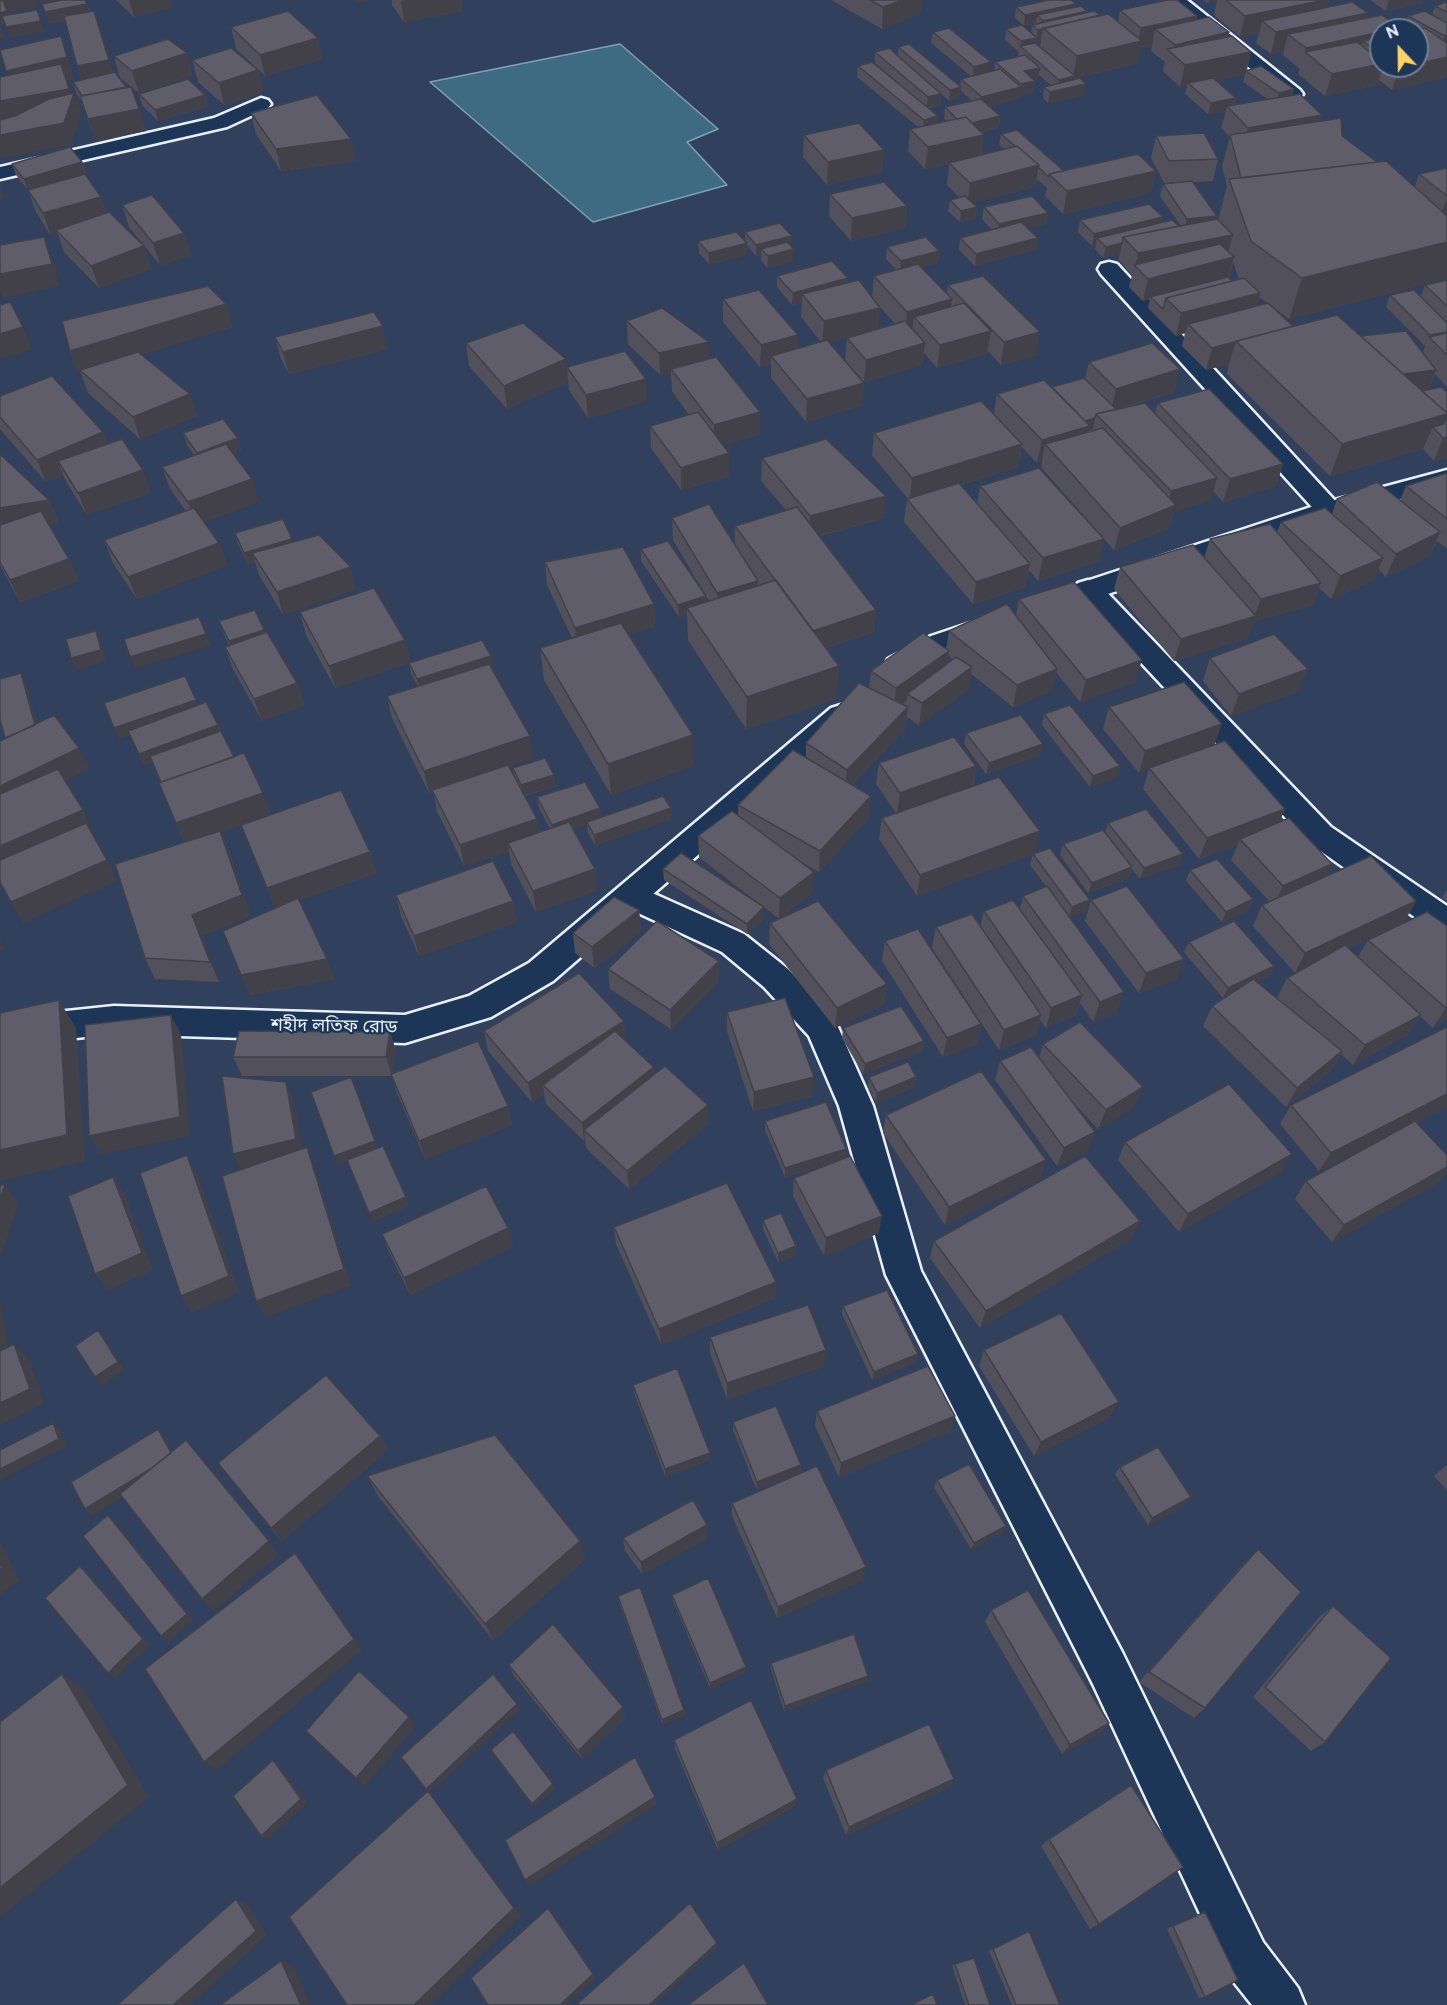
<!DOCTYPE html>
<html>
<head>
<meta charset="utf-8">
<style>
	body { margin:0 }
	#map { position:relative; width:1447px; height:2005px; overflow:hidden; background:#31415d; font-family:"Balsamiq Sans",sans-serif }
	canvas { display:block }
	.north { position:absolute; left:1369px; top:18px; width:60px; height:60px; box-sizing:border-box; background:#1d3557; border:2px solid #6e8097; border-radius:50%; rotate:338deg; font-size:16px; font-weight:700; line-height:24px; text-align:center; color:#e8f1f8 }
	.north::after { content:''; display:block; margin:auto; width:21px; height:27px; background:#ffd166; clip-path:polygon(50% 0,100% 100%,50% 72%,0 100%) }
</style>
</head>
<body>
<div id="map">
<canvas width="1447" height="2005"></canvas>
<div class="north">N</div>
</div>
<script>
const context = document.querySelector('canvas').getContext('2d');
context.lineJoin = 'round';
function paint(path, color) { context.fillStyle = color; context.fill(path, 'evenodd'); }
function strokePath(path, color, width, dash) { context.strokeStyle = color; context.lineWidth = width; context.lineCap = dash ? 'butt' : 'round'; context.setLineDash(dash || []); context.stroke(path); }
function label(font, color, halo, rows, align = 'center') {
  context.font = font + ' "Balsamiq Sans","Noto Sans Bengali",sans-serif'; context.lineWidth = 4.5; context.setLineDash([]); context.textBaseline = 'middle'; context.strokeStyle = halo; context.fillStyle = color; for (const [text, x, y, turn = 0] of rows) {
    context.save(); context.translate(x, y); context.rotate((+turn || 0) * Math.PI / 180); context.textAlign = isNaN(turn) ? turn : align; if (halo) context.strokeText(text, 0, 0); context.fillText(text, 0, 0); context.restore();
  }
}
const water = new Path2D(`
	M620 44 718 129 687 142 727 185 593 222 430 82Z`);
paint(water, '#3e6a82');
strokePath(water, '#82a0b1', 1.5);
const minor = new Path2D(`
	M1167 0H1187L1300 90 1303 94 1300 98H1286Z
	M261 98 268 100 271 104 268 108 227 127 0 179V167L214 118Z
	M1109 262 1117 264 1338 504 1342 510 1338 516 1329 518 1320 516 1101 274 1098 269 1101 264Z
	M1088 580 1098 583 1331 827 1447 906V936L1436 932 1309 843 1078 595 1074 589 1078 583Z
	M632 884 744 934 788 969 834 1018 873 1106 921 1271 1123 1654 1263 1942 1298 1988 1305 2005H1252L1229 1976 1093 1684 886 1275 839 1106 809 1036 764 987 722 952 621 905 616 896 621 887Z`);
const tertiary = new Path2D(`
	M1447 470V486L1338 516 1049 614 1039 616 1029 614 1025 607 1029 600 1320 504Z
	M988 617 998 619 1002 626 998 633 951 650 908 673 898 676 888 673 884 666 888 659 931 636Z
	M841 705 851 708 855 715 851 722 553 981 491 1017 405 1043 114 1034 0 1046V1018L114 1006 405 1015 469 996 529 963 831 708Z`);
strokePath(minor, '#e8f1f8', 5);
strokePath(tertiary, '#e8f1f8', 5);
paint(minor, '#1d3557');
paint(tertiary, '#1d3557');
paint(new Path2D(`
	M41 0 87 4 113 72 126 87 146 131 95 141 82 102 76 93 73 82 82 80 65 20 49 23Z
	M116 0H170L172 7 134 17Z
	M392 0H461L462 11 404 22 392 5Z
	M831 0H922L920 14 882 29Z
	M1204 0H1329L1327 7 1368 13 1366 18 1381 30V66H1417V30H1410L1405 27 1408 16 1432 15 1435 6 1447 2V77L1392 90 1379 80 1377 85 1325 96 1298 74 1300 69 1283 55 1284 51 1271 54 1256 43 1259 33 1240 37 1214 15 1217 1 1208 3Z
	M1370 0H1423L1422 3 1386 11Z
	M1076 4 1075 7 1087 11 1086 13 1100 15 1118 22 1120 10 1197 16 1196 20 1229 32 1228 37 1251 52 1247 70 1294 89 1292 96 1321 121 1377 162 1415 187 1419 174 1447 168V278L1289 319 1270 305 1293 326 1361 336 1423 352 1425 346 1386 307 1390 295 1447 323V387L1435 374 1428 390 1441 387 1447 458 1434 461 1423 449 1330 476 1227 374 1229 364 1206 370 1182 346 1185 333 1176 336 1148 308 1150 299 1143 301 1129 287 1132 275 1118 259 1120 254 1103 258 1095 249 1096 244 1092 246 1078 232 1080 220 1162 222 1179 226H1181L1160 196 1163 184 1177 183H1164L1151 158 1156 136 1218 159 1213 181 1192 182 1217 216 1216 219 1218 220 1227 186 1222 166 1230 137 1221 128 1226 111 1208 114 1185 94 1187 85 1180 87 1163 71 1165 62 1151 51 1152 46 1141 48 1138 63 1075 78 1074 80 1084 95 1048 103 1043 98 1044 87 1051 85 1039 75 1038 79 1033 80 1035 81 1033 92 1020 95 1019 98 989 106 1000 116 999 127 981 132 982 155 1004 149 999 145 1001 134 1064 171H1156L1151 193 1063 214 1045 196 1047 188 1037 179 1035 187 973 203 977 207 975 218 960 222 948 211 950 200 959 197 947 185 949 164 925 169 908 151 910 129 918 127 857 77 858 66 897 82 875 63V52L898 56V47L960 86 961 79 971 76 931 43 933 32 990 72 994 71 995 62 1018 56 1019 52 1005 40 1006 29 1031 32 1032 25 1035 24 1024 26 1015 18 1016 7ZM1041 40 1040 47 1036 43V41ZM1245 74 1243 82 1269 100 1234 105 1236 98 1215 80ZM960 90 972 101 945 107 944 119 946 121 938 123 929 108 940 105 941 94 949 101 959 98ZM1233 262 1239 279 1232 281 1229 278ZM1259 297 1268 303 1256 306Z
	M231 27 322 59 265 76 236 49Z
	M187 53 192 75 139 93 120 78 114 56Z
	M192 60 258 70 263 92 224 105 198 82Z
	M139 94 205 95 208 106 158 121 142 105Z
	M251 113 351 139 355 161 281 171 256 134Z
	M804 135 884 150 882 172 827 185 803 157Z
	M82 162 86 174 73 177 101 197 106 213 144 246 151 269 99 288 64 252 58 234 51 236 36 212 28 190 16 175 12 164Z
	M830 194 907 206 905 228 851 241 829 216Z
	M122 205 184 233 191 255 160 265 129 227Z
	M984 207 1048 213 1046 224 1028 228 1038 238 1036 249 975 266 959 250 960 238 992 230 982 219Z
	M745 232 791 247 793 261 767 268 761 260V255L756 256 747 245V255L709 264 699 253 698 241H745Z
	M887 247 939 251 938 263 921 267 947 295 948 285 1036 355 1001 365 988 351 987 353 937 368 924 353 922 365 864 382 845 360 847 338 829 342 864 383 862 405 806 422 771 378V364L760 367 723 322V299L797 348 821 342 801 317 802 302 792 305 777 287V276L847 283 872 298 874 276 897 270 886 259ZM874 300 895 324 878 329Z
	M1447 280V322L1421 296 1425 285Z
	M226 304 232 327 141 354 190 394 197 416 140 439 88 393 81 373H78L70 351Z
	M627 321 709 342V359L760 412V434L723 445 729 476 681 490 651 448 650 426 689 415 672 391 671 373 660 375 628 344Z
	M275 337 387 349 289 374 281 359Z
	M466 343 566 359 568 382 507 409 469 366Z
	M1089 362 1180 369 1174 392 1120 409 1155 413 1158 403 1283 464 1276 486 1223 502 1213 491 1211 500 1174 511 1169 528 1114 550 1104 539 1099 561 1038 581 1029 570 1025 587 973 604 904 522 907 499H908L872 455 874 433 994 414 997 394 1052 387 1085 379ZM1022 447 1037 463 1042 461 1041 467 1097 531 980 486 977 504 960 485 1018 467Z
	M567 367 647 401 588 418 569 390Z
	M0 396 103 432 108 444 151 492 87 515 67 483 63 475 46 482 0 429Z
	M183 433 238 438 241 450 232 453 259 501 204 522 219 543 227 565 137 599 113 563 104 540 186 511 170 489 162 467 194 455 187 445Z
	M0 454 49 500 59 522 49 524 79 581 20 602 0 565Z
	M762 458 884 518 819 536 876 610 874 632 826 648 837 698 746 729 688 640 687 614 679 617 641 561V549L706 596V602L709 601 673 540 672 518 735 544V526L786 510 761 481Z
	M1447 473V549L1437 541 1430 555 1386 577 1378 569 1374 580 1331 599 1319 588 1313 605 1254 621 1248 638 1174 661 1114 589 1120 567 1204 558 1210 539 1277 532 1281 522 1332 514 1337 499 1400 500 1406 486Z
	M235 533 292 539 293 542 356 589 283 615 259 575 255 562 248 564 238 544Z
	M545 562 654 604 655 626 629 634 693 735V766L611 795 544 680 540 648 572 638 547 585Z
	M1019 599 1135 682 1080 702 1056 672 1051 691 1013 707 971 674 969 689 919 725 907 717 905 729 852 785 869 817 819 872 799 861 812 893 779 919 887 984 884 1004 835 1028 769 944 770 923 779 919 764 907V918L747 934 664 880 663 869 762 906 699 857 698 836 738 815V805L806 757V743L869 688 871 671 946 649 949 631 1016 616ZM948 655 953 659 947 664Z
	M300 612 405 640 410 662 335 688 306 635Z
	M219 621 265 632 297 683 304 705 262 721 233 669 225 647 229 645 223 632Z
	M491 656 493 667H491L533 758 509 766 514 776 513 768 554 775 555 786 525 796 537 819 539 832 550 829 539 808 537 797 601 817 671 808V819L595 845 588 833 587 824 573 829 597 890 536 912 511 864 509 851 464 866 437 811 433 791 429 793 392 718 387 696 418 686 411 674 409 663Z
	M1210 658 1299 691 1231 716 1203 681Z
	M198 705 218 725 234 757 270 814 221 832 229 852 250 916 201 936 219 982 155 979 145 958 184 842 152 762 144 765 130 735 119 739Z
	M1109 707 1214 744 1285 809 1279 822 1326 877 1416 901 1404 922 1348 948 1358 957 1368 940 1447 926V1019L1433 1028 1420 1016 1408 1034 1353 1065 1341 1054 1331 1070 1286 1107 1203 1026 1212 1006 1226 997 1223 998 1184 952 1189 942 1274 966 1269 976 1257 982 1287 1006 1277 998 1287 978 1301 970 1295 973 1253 926 1262 905 1270 902 1231 860 1238 844 1199 859 1143 789 1149 769 1139 773 1103 729Z
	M1044 714 1117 777 1090 787 1042 725Z
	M966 733 1040 755 986 774 964 744Z
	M879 763 976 766 973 786 1035 853 917 896 879 839 882 818 896 813 876 784Z
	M1108 823 1179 865 1140 879 1132 869 1129 878 1088 893 1060 855 1063 844 1105 833Z
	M241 825 370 852 376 873 299 900 327 959 334 979 250 995 223 931 275 908Z
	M1033 854 1086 911 1070 917 1117 1012 1093 1022 1080 1003 1076 1015 1046 1028 1040 1020 1036 1035 999 1050 932 948 936 927H980L984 911 1020 909 1023 896 1046 886 1030 865Z
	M1190 870 1249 910 1222 922 1186 881Z
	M1447 890V901L1442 898Z
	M396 895 513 901 516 922 419 956 401 916Z
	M1091 900 1184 959 1176 979 1139 993 1085 921Z
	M639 910 641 931 594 968 575 953 573 933Z
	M885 941 981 1024 977 1044 943 1057 882 961Z
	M719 961V981L671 1029 610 989 608 969Z
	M727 1012 812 1096 753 1111 727 1031Z
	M843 1028 924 1041 922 1051 863 1074 842 1038Z
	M484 1031 626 1040 655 1074 708 1124 629 1189 586 1148 585 1141H584L546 1104 544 1094 532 1102 488 1051Z
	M390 1032 396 1051 392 1074 508 1106 512 1125 425 1159 397 1093 392 1076H242L233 1057Z
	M1043 1044 1135 1106 1098 1129 1068 1097 1088 1151 1057 1166 995 1080 1000 1061 1039 1058Z
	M869 1077 915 1087 876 1102 868 1087Z
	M1291 1105 1416 1122 1447 1155V1172L1440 1181 1332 1242 1295 1199 1306 1181 1384 1138 1319 1171 1280 1124Z
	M886 1115 1046 1160 1040 1178 945 1225 883 1133Z
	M765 1121 846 1149 845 1158 879 1233 824 1256 793 1196 794 1178 841 1160 785 1177 765 1130Z
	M1125 1142 1281 1172 1179 1232 1118 1160Z
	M763 1220 796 1246V1255L778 1262 763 1229Z
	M614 1227 776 1282 775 1298 661 1345 616 1244Z
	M508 1228 513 1246 410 1295 389 1252 382 1234Z
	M1132 1238 980 1328 930 1258 934 1241Z
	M843 1306 918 1354 916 1362 872 1380 842 1314Z
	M710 1337 824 1366 727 1399 710 1353Z
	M984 1350 1110 1417 1034 1456 979 1366Z
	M633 1385 710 1453V1460L665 1476 634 1393Z
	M817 1411 955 1416 950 1431 839 1477 815 1426Z
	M733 1422 801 1465 800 1473 756 1489 733 1429Z
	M380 1436 388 1450 281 1541 218 1463Z
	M1447 1465V1490L1434 1476Z
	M1120 1467 1191 1497 1186 1504 1148 1525 1115 1474Z
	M367 1476 585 1559 493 1640 378 1496Z
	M937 1480 1003 1532 971 1549 934 1487Z
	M732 1503 862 1580 777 1618 732 1516Z
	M623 1538H707L642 1574 625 1551Z
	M1246 1561 1205 1708 1194 1718 1139 1682Z
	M672 1595 746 1667 745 1672 710 1688 673 1601Z
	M618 1596 684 1710 685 1715 662 1724 619 1602Z
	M1333 1606 1325 1742 1311 1751 1253 1697 1319 1617Z
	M991 1610 1109 1723 1100 1732 1062 1754 985 1622Z
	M771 1663 867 1681 784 1711 771 1669Z
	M509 1665 625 1717 582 1759 514 1676Z
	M674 1740 797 1799 795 1806 718 1850 675 1749Z
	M826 1770 954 1779 949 1787 846 1835 823 1778Z
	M1049 1839 1099 1924 1090 1929 1041 1846Z
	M1205 1912V1997L1199 1998 1167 1929Z
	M993 1949 1060 2005H1012L989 1951Z
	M955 1964 990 2005H965L952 1966Z`), '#52505b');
paint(new Path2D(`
	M11 0H36L38 7 8 12 11 22 0 24V13L3 1Z
	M55 0H66L87 4 90 15 49 23 41 2Z
	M129 0H170L172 7 134 17Z
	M287 0H300L288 2Z
	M356 0H374L357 3Z
	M406 0H461L462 11 404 22 401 1Z
	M903 0H922L920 14 882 29 883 7Z
	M1209 0H1217V1L1208 3Z
	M1325 0H1329L1323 21H1262L1259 33 1240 37 1245 16Z
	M1389 0H1423L1422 3 1386 11Z
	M1076 4 1074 13 1087 11 1085 19 1043 28 1041 40 1036 41 1038 30 1042 29 1043 21 1037 15 1036 23 1024 26 1025 15Z
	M1368 13 1362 34H1288L1284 51 1271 54 1276 32Z
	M1197 16 1192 37 1155 29 1152 46 1141 48 1138 63 1075 78 1073 87 1086 84 1084 95 1048 103 1050 92 1058 90 1059 80 1073 77 1077 56 1138 42 1141 28Z
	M41 21 45 32 10 38 6 27Z
	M0 28H1L5 38 0 39Z
	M1229 32 1224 54H1173L1175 45Z
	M1381 32V52L1363 41 1358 57 1305 52 1306 48Z
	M1447 35V45L1441 47 1445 36Z
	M61 36 74 79 14 92 6 71Z
	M318 38 322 59 265 76 260 55Z
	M1037 38 1035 48 1020 47 1021 41Z
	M1251 52 1245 74 1190 85 1188 83 1187 85 1180 87 1185 65Z
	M187 53 192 75 139 93 132 71Z
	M1447 57V77L1392 90 1399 68 1408 66H1417V64Z
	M109 60 115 81 84 88 77 66Z
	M991 62 990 73 973 78 974 67Z
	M1381 64V66H1383L1377 85 1325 96 1332 74Z
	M1040 68 1038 79 1022 82 1024 71Z
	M258 70 263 92 224 105 219 83Z
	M1035 81 1033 92 1020 95 1019 98 980 108 982 97 1021 87V84Z
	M961 87 959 98 949 101 950 90Z
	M69 89 72 99 74 93 81 114 71 145 0 158V101Z
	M1294 89 1291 100 1276 105 1279 93Z
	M941 94 940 105 926 108 928 97Z
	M205 95 208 106 158 121 155 110Z
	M1236 98 1233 109 1227 106 1226 111 1208 114 1211 103Z
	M139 109 146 131 95 141 88 119Z
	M1322 115 1316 137 1243 150 1248 128Z
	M938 116 937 127 923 131 924 120Z
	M1000 116 999 127 963 136 964 125Z
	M984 135 981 157 925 169 928 147Z
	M351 139 355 161 281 171 276 149Z
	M884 150 882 172 827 185 828 162Z
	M82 162 86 174 28 191 24 179Z
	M1039 165 1035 187 967 205 970 183Z
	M1156 171 1151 193 1063 214 1067 191Z
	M0 188 4 198 0 200Z
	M101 197 108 220 56 230 58 234 51 236 43 213Z
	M1447 198V217L1439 219Z
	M907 206 905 228 851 241 852 218Z
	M977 207 975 218 960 222 961 211Z
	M1048 213 1046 224 998 235 999 224Z
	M1217 216 1214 227 1184 230 1187 219Z
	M1163 217 1161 229 1097 238 1096 244 1092 246 1094 234Z
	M184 233 191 255 160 265 153 243Z
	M1233 235 1227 257 1135 266 1138 253Z
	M792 236 791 247 761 249V255L756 256V245Z
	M44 237 52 259 60 286 3 298 0 290V274Z
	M1038 238 1036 249 975 266 976 254Z
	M1447 242V278L1289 319 1302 278Z
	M747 243V255L709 264V253Z
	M1122 243 1120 254 1103 258 1106 247Z
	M144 246 151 269 99 288 91 266Z
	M794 249 793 261 767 268 768 256Z
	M939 251 938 263 900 273 901 261Z
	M1234 257 1228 279 1150 297V299L1143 301 1148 279Z
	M848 278 847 290 802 294V302L792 305 793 293Z
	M1260 293 1254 315 1188 324 1185 333 1176 336 1181 313Z
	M952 299 949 322 914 317 912 332 905 334 907 312Z
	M226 304 232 327 82 372 80 370 81 373H78L70 351Z
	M880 308 878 331 822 344 824 321Z
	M383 326 387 349 289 374 283 352Z
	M23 327 32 349 0 359V334Z
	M991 331 987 353 937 368 940 345Z
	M1040 332 1036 355 1001 365 1004 342Z
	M798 335 797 357 771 356V364L760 367 761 345Z
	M1236 341 1229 364 1206 370 1212 348Z
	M709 342V365L671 369V373L660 375 659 353Z
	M925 343 922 365 864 382 866 360Z
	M566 359 568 382 507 409 504 386Z
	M1180 369 1174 392 1111 411 1116 389Z
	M1436 370 1427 392 1382 398 1390 376Z
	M646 379 647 401 588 418 586 395Z
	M864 383 862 405 806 422 807 399Z
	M190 394 197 416 140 439 133 417Z
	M760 412V434L714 448V425Z
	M1447 414 1439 434 1433 427 1423 449 1330 476 1342 444Z
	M1095 418 1093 429 1089 431 1085 448 1045 444 1042 461 1037 463 1042 440 1084 421Z
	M103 432 112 455 58 461 63 475 46 482 37 460Z
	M1447 437V458L1434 461 1443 438Z
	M238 438 241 450 201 464 197 453Z
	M1022 444 1018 467 910 500 912 478Z
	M729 453V476L681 490V468Z
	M1283 464 1276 486 1223 502 1230 479Z
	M143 470 151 492 87 515 78 493Z
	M1217 478 1211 500 1174 511 1169 528 1114 550 1120 528 1167 509 1171 491Z
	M252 479 259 501 196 525 188 502Z
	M886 496 884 518 809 538 810 516Z
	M49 500 59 522 0 532V508Z
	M1440 532 1430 555 1386 577 1396 554Z
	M292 539 295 550 252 553 255 562 248 564 244 553Z
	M1104 539 1099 561 1038 581 1043 558Z
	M219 543 227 565 137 599 128 577Z
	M1383 558 1374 580 1331 599 1340 576Z
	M69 559 79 581 20 602 10 580Z
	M1030 564 1025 587 973 604 976 582Z
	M351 567 356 589 283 615 277 592Z
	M758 581V604L718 615 717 593Z
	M1321 583 1313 605 1254 621 1248 638 1174 661 1181 639 1254 617 1261 599Z
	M706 596V608H687V614L679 617 678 605Z
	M654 604 655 626 577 651 575 628Z
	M876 610 874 632 811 653 812 631Z
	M264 630 268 642 232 652 229 641Z
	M96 631 100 642 106 661 76 670 71 658Z
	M206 634 210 646 135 668 130 657Z
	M405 640 410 662 335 688 329 666Z
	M949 651 946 673 907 694V701L894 710 896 688Z
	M491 656 493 667 420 690 417 679Z
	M1142 660 1135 682 1080 702 1086 680Z
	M839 666 837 698 746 729 747 697Z
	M972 667 969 689 919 725 922 703Z
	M1057 669 1051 691 1013 707 1017 685Z
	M1308 669 1299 691 1231 716 1239 694Z
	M21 673 26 685 43 745 12 753Z
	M297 683 304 705 262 721 254 699Z
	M196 700 200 712 119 739 114 728Z
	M908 707 905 729 845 792 847 770Z
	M1222 724 1214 746 1139 773 1145 751Z
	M218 725 222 736 144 765 139 754Z
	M693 735V766L611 795 608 764Z
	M530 736 533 758 429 793 424 771Z
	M1043 744 1040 755 986 774 989 763Z
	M79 748 89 769 0 813V786Z
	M976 766 972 787 897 814 900 793Z
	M1120 766 1117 777 1090 787 1093 776Z
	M554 775 555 786 523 796 521 785Z
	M263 793 270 814 221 832 229 852 250 916 201 936 219 982 210 962 192 915 185 844 176 823Z
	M871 796 869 817 819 872 820 851Z
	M600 808 601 819 587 822V824L553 836 552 825Z
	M671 808V819L595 845 594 835Z
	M1285 809 1276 830 1240 839 1238 844 1199 859 1207 838Z
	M83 810 93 831 0 873V846Z
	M537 819 540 840 508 843 509 851 464 866 460 845Z
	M1040 831 1035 853 917 896 920 875Z
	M370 852 376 873 275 908 267 888Z
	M1183 854 1179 865 1140 879 1144 868Z
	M107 860 117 881 23 923 11 902Z
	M1332 864 1322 885 1274 906 1283 886Z
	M1132 867 1129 878 1088 893 1092 883Z
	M595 869 597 890 536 912 533 891Z
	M814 872 812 893 779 919 780 898Z
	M1253 899 1249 910 1222 922 1226 912Z
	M1090 900 1086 911 1069 918 1072 907Z
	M513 901 516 922 419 956 414 936Z
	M1416 901 1404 922 1295 973 1305 953Z
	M764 907V918L747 934V924Z
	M639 910 641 931 594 968 592 947Z
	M0 940 5 948 0 950Z
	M327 959 334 979 250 995 241 975Z
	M1184 959 1176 979 1139 993 1146 973Z
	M719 961V981L671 1029 670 1010Z
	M1274 966 1269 976 1223 998 1228 988Z
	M887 984 884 1004 835 1028 837 1008Z
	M1124 992 1117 1012 1093 1022 1100 1002Z
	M1082 995 1076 1015 1046 1028 1051 1008Z
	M59 1000 76 1028 85 1161 0 1181V1150Z
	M1447 1007V1019L1433 1028 1446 1008Z
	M171 1015 181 1034 190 1136 101 1154 89 1136Z
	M1041 1015 1036 1035 999 1050 1004 1030Z
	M1421 1015 1408 1034 1353 1065 1365 1045Z
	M624 1021 626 1040 543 1085 544 1094 532 1102 528 1083Z
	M981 1024 977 1044 943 1057 947 1038Z
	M390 1032 396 1051 392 1076 386 1057Z
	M924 1041 922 1051 863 1074 865 1064Z
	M1342 1051 1331 1070 1286 1107 1297 1088Z
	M654 1067 656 1086 584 1130 585 1141H584L582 1123Z
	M814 1077 812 1096 753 1111 754 1092Z
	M916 1077 915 1087 876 1102 877 1093Z
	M286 1082 294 1101 304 1157 242 1173 233 1154Z
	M1143 1087 1135 1106 1098 1129 1106 1110Z
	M1447 1094V1107L1319 1171 1331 1153Z
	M708 1105V1124L629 1189 627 1171Z
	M508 1106 512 1125 425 1159 419 1141Z
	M1095 1132 1088 1151 1057 1166 1064 1148Z
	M375 1141 378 1150 338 1165 334 1156Z
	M307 1147 314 1166 351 1286 265 1317 256 1301Z
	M846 1149 845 1158 785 1177V1168Z
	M1292 1154 1281 1172 1179 1232 1188 1214Z
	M187 1155 197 1174 239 1292 192 1313 181 1296Z
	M1046 1160 1040 1178 945 1225 949 1207Z
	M1447 1167V1172L1440 1181 1332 1242 1344 1225Z
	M113 1177 125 1195 153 1270 108 1290 95 1274Z
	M5 1185 19 1203 1 1255 0 1254V1200Z
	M406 1197 409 1206 373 1222 369 1213Z
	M882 1216 879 1233 824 1256 826 1238Z
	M1140 1221 1132 1238 980 1328 986 1311Z
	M508 1228 513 1246 410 1295 404 1278Z
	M796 1246V1255L778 1262V1253Z
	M776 1282 775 1298 661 1345 659 1329Z
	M0 1298 10 1359 0 1363Z
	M98 1330 104 1338 125 1370 102 1385 95 1377Z
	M14 1344 29 1360 44 1404 0 1425V1403Z
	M826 1350 824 1366 727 1399V1383Z
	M918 1354 916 1362 872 1380 874 1372Z
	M1119 1402 1110 1417 1034 1456 1041 1442Z
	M955 1416 950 1431 839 1477 841 1463Z
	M53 1423 61 1431 66 1446 0 1480V1469Z
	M158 1429 164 1437 178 1463 92 1516 85 1509Z
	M380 1436 388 1450 281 1541 271 1528Z
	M710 1453V1460L665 1476V1469Z
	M801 1465 800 1473 756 1489 757 1482Z
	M1191 1497 1186 1504 1148 1525 1152 1518Z
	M108 1515 115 1521 193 1620 168 1642 161 1636Z
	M707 1525V1538L642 1574 641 1562Z
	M1006 1526 1003 1532 971 1549 974 1543Z
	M269 1541 279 1554 214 1611 202 1599Z
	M580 1541 585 1559 493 1640 485 1624Z
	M0 1542 19 1580 0 1595Z
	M295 1553 362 1650 216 1770 204 1762Z
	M80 1566 87 1572 150 1645 115 1678 108 1673Z
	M866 1567 862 1580 777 1618 778 1607Z
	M746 1667 745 1672 710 1688V1683Z
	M62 1674 84 1689 149 1797 0 1917V1888Z
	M868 1676 867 1681 784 1711 785 1706Z
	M517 1704 520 1709 429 1793 426 1789Z
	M623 1707 625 1717 582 1759 578 1751Z
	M684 1710 685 1715 662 1724V1720Z
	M409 1717 416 1726 365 1786 356 1778Z
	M1109 1723 1100 1732 1062 1754 1070 1745Z
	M273 1760 278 1765 307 1803 267 1839 261 1836Z
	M954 1779 949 1787 846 1835 849 1827Z
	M553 1784 555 1788 534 1808 532 1804Z
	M428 1791 438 1803 521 1916 430 2005H414Z
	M655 1797 656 1805 529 1886 525 1880Z
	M797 1799 795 1806 718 1850 717 1843Z
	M236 1899 248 1905 267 1935 190 2005H173Z
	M548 1908 596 1978 567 2005H560Z
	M717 1943V1947L654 2005H649Z
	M281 1961 292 1965 310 2005H301Z`), '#42414a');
const building = new Path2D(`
	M0 0H11L3 1 7 11 0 13Z
	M41 0H55L41 2Z
	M62 0H85L87 4 45 12 42 4Z
	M870 0H903L883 7Z
	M1049 0H1071L1076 4 1025 15 1016 7Z
	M1168 0H1177L1197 16 1141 28 1120 10Z
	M1226 0H1325L1245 16Z
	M1352 2 1368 13 1276 32 1262 21Z
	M1447 2V12L1435 6Z
	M1081 6 1087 11 1043 21 1037 15Z
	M37 10 41 21 6 27 2 16Z
	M94 11 109 60 77 66 64 16Z
	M288 11 318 38 260 55 231 27Z
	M1094 11 1100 15 1038 30 1032 25Z
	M1425 11 1447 23V35L1445 36 1408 16Z
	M1108 14 1142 41 1077 56 1043 28Z
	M1382 15 1400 28 1391 30H1381V32L1306 48 1288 34Z
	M1209 17 1229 32 1175 45 1155 29Z
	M1022 25 1037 38 1021 41 1006 29Z
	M949 28 991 62 974 67 933 32Z
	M1425 28 1447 43V57L1417 64V30H1415Z
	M61 36 67 57 6 71 0 50Z
	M1232 36 1251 52 1185 65 1167 49Z
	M1381 37V55L1363 41Z
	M168 39 187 53 132 71 114 56Z
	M1357 42 1381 61V64L1332 74 1305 52Z
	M1035 43 1075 76 1059 80 1020 46Z
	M909 44 961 87 950 90 898 47Z
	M231 48 258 70 219 83 192 60Z
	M889 48 941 94 928 97 875 52Z
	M1025 55 1040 68 1024 71 1035 81 1021 84 995 62Z
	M872 62 938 116 924 120 858 66Z
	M61 64 69 89 0 101V77Z
	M1261 66 1294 89 1279 93 1246 71Z
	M1396 66H1408L1399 68Z
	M1000 69 1021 87 982 97 961 79Z
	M115 72 126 87 82 96 73 82Z
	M1080 78 1086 84 1050 92 1044 87Z
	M1213 78 1236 98 1211 103 1188 83Z
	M188 79 205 95 155 110 139 94Z
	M131 87 139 109 88 119 80 96Z
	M74 93 64 123 0 135V120L15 116 49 99Z
	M1300 94 1322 115 1248 128 1227 106Z
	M317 95 351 139 276 149 251 113Z
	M981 99 1000 116 972 123 966 117 957 119 945 107Z
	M966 117 984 135 928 147 910 129Z
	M1341 118 1342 136 1377 162 1241 178 1230 135Z
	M859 123 884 150 828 162 804 135Z
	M1017 130 1064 171 1049 174V177L1038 167 1039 165 1017 146H1015L1001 134Z
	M1204 133 1218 159 1169 161 1156 136Z
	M1017 146 1039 165 970 183 949 163Z
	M70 147 82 162 24 179 12 164Z
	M1138 154 1156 171 1067 191 1049 174Z
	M1386 161 1447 216V242L1302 278 1251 241 1229 179Z
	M1447 168V196L1419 174Z
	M85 174 101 197 43 213 28 190Z
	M1192 181 1217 216 1187 219 1163 184Z
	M884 182 907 206 852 218 830 194Z
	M152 195 184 233 153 243 122 205Z
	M965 196 977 207 961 211 950 200Z
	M1032 196 1048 213 999 224 984 207Z
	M1149 204 1163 217 1094 234 1080 220Z
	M109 212 144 246 91 266 56 230Z
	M1217 219 1233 235 1138 253 1123 237Z
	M1172 220 1179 226 1123 237 1122 243 1106 247 1097 238Z
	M1021 222 1038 238 976 254 960 238Z
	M780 223 792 236 756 245 745 232Z
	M736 232 747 243 709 253 698 241Z
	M44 237 52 264 0 274V245Z
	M926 237 939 251 901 261 887 247Z
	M787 242 794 249 768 256 761 249Z
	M1220 244 1234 257 1148 279 1134 265Z
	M832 261 848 278 793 293 777 276Z
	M918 264 952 299 907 312 874 276Z
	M983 276 1040 332 1004 342 948 285Z
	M1228 277 1232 281 1166 298 1163 309 1150 297Z
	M1244 278 1260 293 1181 313 1166 298Z
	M859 280 880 308 824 321 802 294Z
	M1447 280V306L1425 285Z
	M208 286 226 304 70 351 62 321Z
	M759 290 798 335 761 345 723 299Z
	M1414 290 1447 323V332L1430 335 1390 295Z
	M10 302 23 327 0 334V305Z
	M964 303 991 331 940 345 914 317Z
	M1268 303 1293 326 1212 348 1188 324Z
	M662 308 709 342 659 353 627 321Z
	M374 312 383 326 283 352 275 337Z
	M1337 315 1447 413V414L1342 444 1236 341Z
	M905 321 925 343 866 360 847 338Z
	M523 323 566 359 504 386 466 343Z
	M1406 331 1436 370 1403 374 1361 336Z
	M1447 333V355L1429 337Z
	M827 340 864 383 807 399 771 356Z
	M1152 343 1180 369 1116 389 1089 362Z
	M625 351 646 379 586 395 567 367Z
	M138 352 190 394 133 417 80 370Z
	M716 357 760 412 714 425 671 369Z
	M52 376 103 432 37 460 0 417V396Z
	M1084 378 1116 409 1096 414 1095 418 1085 421 1052 387Z
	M1044 380 1090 426 1042 440 997 394Z
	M1441 387 1447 392V413L1422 391Z
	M1209 389 1283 464 1230 479 1158 403Z
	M981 401 1022 444 912 478 874 433Z
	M1145 403 1217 478 1171 491 1096 414Z
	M698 412 729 453 681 468 650 426Z
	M1447 416V437L1443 438 1433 427 1444 424Z
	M223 419 238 438 197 453 183 433Z
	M1103 428 1176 505 1120 528 1045 444Z
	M122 439 143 470 78 493 58 461Z
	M826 439 886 496 810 516 762 458Z
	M226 444 252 479 188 502 162 467Z
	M0 454 49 500 0 508Z
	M1039 468 1104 539 1043 558 980 486Z
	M1447 473V519L1406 486Z
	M1377 482 1440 532 1396 554 1337 499Z
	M959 483 1030 564 976 582 907 499Z
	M709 504 758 581 717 593 672 518Z
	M797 507 876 610 813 631 735 526Z
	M194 508 219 543 128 577 104 540Z
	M1325 508 1383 558 1340 576 1281 522Z
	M41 511 69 559 10 580 0 562V525Z
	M283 519 292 539 244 553 235 533Z
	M1270 524 1321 583 1261 599 1210 539Z
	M319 535 351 567 277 592 252 553Z
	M668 541 706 596 678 605 641 549Z
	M1193 545 1256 616 1181 639 1120 567Z
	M623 547 654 604 575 628 545 562Z
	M776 580 839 666 747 697 687 608Z
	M1074 582 1142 660 1086 680 1019 599Z
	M374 588 405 640 329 666 300 612Z
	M1007 604 1057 669 1017 685 949 631Z
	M255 610 264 630 229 641 219 621Z
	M199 617 206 634 130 657 124 639Z
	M621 623 693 735 608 764 540 648Z
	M96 631 101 650 71 658 66 639Z
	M267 632 297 683 254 699 225 647Z
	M923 633 949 651 896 688 871 671Z
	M1274 634 1308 669 1239 694 1210 658Z
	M482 640 491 656 417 679 409 663Z
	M956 657 972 667 922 703 907 694Z
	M489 664 530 736 424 771 387 696Z
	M21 673 35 725 5 738 0 719V679Z
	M185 676 196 700 114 728 104 703Z
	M1184 682 1222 724 1145 751 1109 707Z
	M859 683 908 707 847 770 806 743Z
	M206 702 218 725 139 754 128 731Z
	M1070 705 1120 766 1093 776 1044 714Z
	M54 715 79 748 0 786V741Z
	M1021 715 1043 744 989 763 966 733Z
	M221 731 234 757 161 782 150 756Z
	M954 737 976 766 900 793 879 763Z
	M1225 741 1285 809 1207 838 1149 768Z
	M793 750 871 796 820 851 738 805Z
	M244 753 263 793 176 823 159 783Z
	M545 758 554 775 521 785 513 768Z
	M508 765 537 819 460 845 432 790Z
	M58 769 83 810 0 846V794Z
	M999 777 1040 831 920 875 882 818Z
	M585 782 600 808 552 825 537 797Z
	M341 790 370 852 267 888 241 825Z
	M663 796 671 808 594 835 587 822Z
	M1146 809 1183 854 1144 868 1108 823Z
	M732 811 814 872 780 898 698 836Z
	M1289 818 1332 864 1283 886 1240 839Z
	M569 822 595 869 533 891 508 843Z
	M86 823 107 860 11 902 0 882V860Z
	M1103 830 1132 867 1092 883 1063 844Z
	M220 831 242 895 192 915 210 962 145 958 115 864Z
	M1050 848 1090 900 1072 907 1033 854Z
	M681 853 764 907 747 924 663 869Z
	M1371 856 1416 901 1305 953 1262 905Z
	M1217 859 1253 899 1226 912 1190 870Z
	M493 861 513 901 414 936 396 895Z
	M1047 886 1124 992 1100 1002 1023 896Z
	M1127 886 1184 959 1146 973 1091 900Z
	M614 897 639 910 592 947 573 933Z
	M298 898 327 959 241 975 223 931Z
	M1013 900 1082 995 1051 1008 984 911Z
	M818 901 887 984 837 1008 770 923Z
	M1427 912 1447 926V1007L1446 1008 1368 940Z
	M972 914 1041 1015 1004 1030 936 927Z
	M657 921 719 961 670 1010 608 969Z
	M1234 921 1274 966 1228 988 1189 942Z
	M918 929 981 1024 947 1038 885 941Z
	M1345 945 1421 1015 1365 1045 1287 978Z
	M579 973 624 1021 528 1083 484 1031Z
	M1253 979 1342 1051 1297 1088 1212 1006Z
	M785 998 814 1077 754 1092 727 1012Z
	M59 1000 67 1135 0 1150V1013Z
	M901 1006 924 1041 865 1064 843 1028Z
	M171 1015 180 1117 89 1136 85 1025Z
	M1080 1022 1143 1087 1106 1110 1043 1044Z
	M1447 1027V1094L1331 1153 1291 1105Z
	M239 1031 390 1032 386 1057H233Z
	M615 1031 654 1067 582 1123 543 1085Z
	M478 1041 508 1106 419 1141 391 1074Z
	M1031 1047 1095 1132 1064 1148 1000 1061Z
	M908 1062 916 1077 877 1093 869 1077Z
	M665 1066 708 1105 627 1171 584 1130Z
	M981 1071 1046 1160 949 1207 886 1115Z
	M222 1076 286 1082 296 1139 233 1154Z
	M351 1077 375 1141 334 1156 311 1092Z
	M1229 1084 1292 1154 1188 1214 1125 1142Z
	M826 1102 846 1149 785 1168 765 1121Z
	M1415 1121 1447 1155V1167L1344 1225 1306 1181Z
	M383 1146 406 1197 369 1213 347 1160Z
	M307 1147 344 1269 256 1301 222 1176Z
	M187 1155 229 1276 181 1296 140 1173Z
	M850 1156 882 1216 826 1238 794 1178Z
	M1085 1156 1140 1221 986 1311 934 1241Z
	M113 1177 142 1253 95 1274 68 1196Z
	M727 1183 776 1282 659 1329 614 1227Z
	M0 1185H5L0 1200Z
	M486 1186 508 1228 404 1278 382 1234Z
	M781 1213 796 1246 778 1253 763 1220Z
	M887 1290 918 1354 874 1372 843 1306Z
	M808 1305 826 1350 727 1383 710 1337Z
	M1061 1313 1119 1402 1041 1442 984 1350Z
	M98 1330 118 1362 95 1377 75 1346Z
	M14 1344 30 1389 0 1403V1351Z
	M928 1366 955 1416 841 1463 817 1411Z
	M677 1368 710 1453 665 1469 633 1385Z
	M326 1375 380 1436 271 1528 218 1463Z
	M776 1406 801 1465 757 1482 733 1422Z
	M53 1423 59 1439 0 1469V1450Z
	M158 1429 171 1453 152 1468 85 1509 71 1482Z
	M495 1435 580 1541 485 1624 367 1476Z
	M186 1440 269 1541 202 1599 120 1494Z
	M1158 1447 1191 1497 1152 1518 1120 1467Z
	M969 1464 1006 1526 974 1543 937 1480Z
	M817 1466 866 1567 778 1607 732 1503Z
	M693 1500 707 1525 641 1562 623 1538Z
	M108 1515 187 1614 161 1636 83 1536Z
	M1258 1549 1301 1592 1205 1708 1149 1672Z
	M295 1553 354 1639 204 1762 145 1669Z
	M0 1562 3 1568 0 1570Z
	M80 1566 143 1639 108 1673 45 1598Z
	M708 1578 746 1667 710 1683 672 1595Z
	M640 1587 684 1710 662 1720 618 1596Z
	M1028 1590 1109 1723 1070 1745 991 1610Z
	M1333 1606 1391 1658 1325 1742 1265 1687Z
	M553 1624 623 1707 578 1751 509 1665Z
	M854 1634 868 1676 785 1706 771 1663Z
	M359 1671 409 1717 356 1778 306 1731Z
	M62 1674 128 1785 0 1888V1722Z
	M493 1674 517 1704 426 1789 401 1757Z
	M751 1700 797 1799 717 1843 674 1740Z
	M929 1724 954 1779 849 1827 826 1770Z
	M513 1731 553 1784 532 1804 491 1750Z
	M635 1757 655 1797 525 1880 505 1840Z
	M273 1760 301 1799 261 1836 233 1796Z
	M1131 1785 1183 1867 1099 1924 1049 1839Z
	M428 1791 514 1908 414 2005H347L289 1917Z
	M236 1899 256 1931 173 2005H117Z
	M690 1903 717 1943 649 2005H576Z
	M548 1908 593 1974 560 2005H488L471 1978Z
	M1205 1912 1238 1980 1205 1997 1173 1926Z
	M1029 1931 1060 2005H1016L993 1949Z
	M974 1958 990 2005H969L955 1964Z
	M281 1961 301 2005H220Z
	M744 1963 768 2005H688Z
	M933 1994 937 2005H911Z`);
paint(building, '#5f5d6a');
strokePath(building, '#42414a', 1.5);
label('18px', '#e8f1f8', '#1d3557', [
	["শহীদ লতিফ রোড",334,1027,1]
]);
</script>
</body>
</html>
